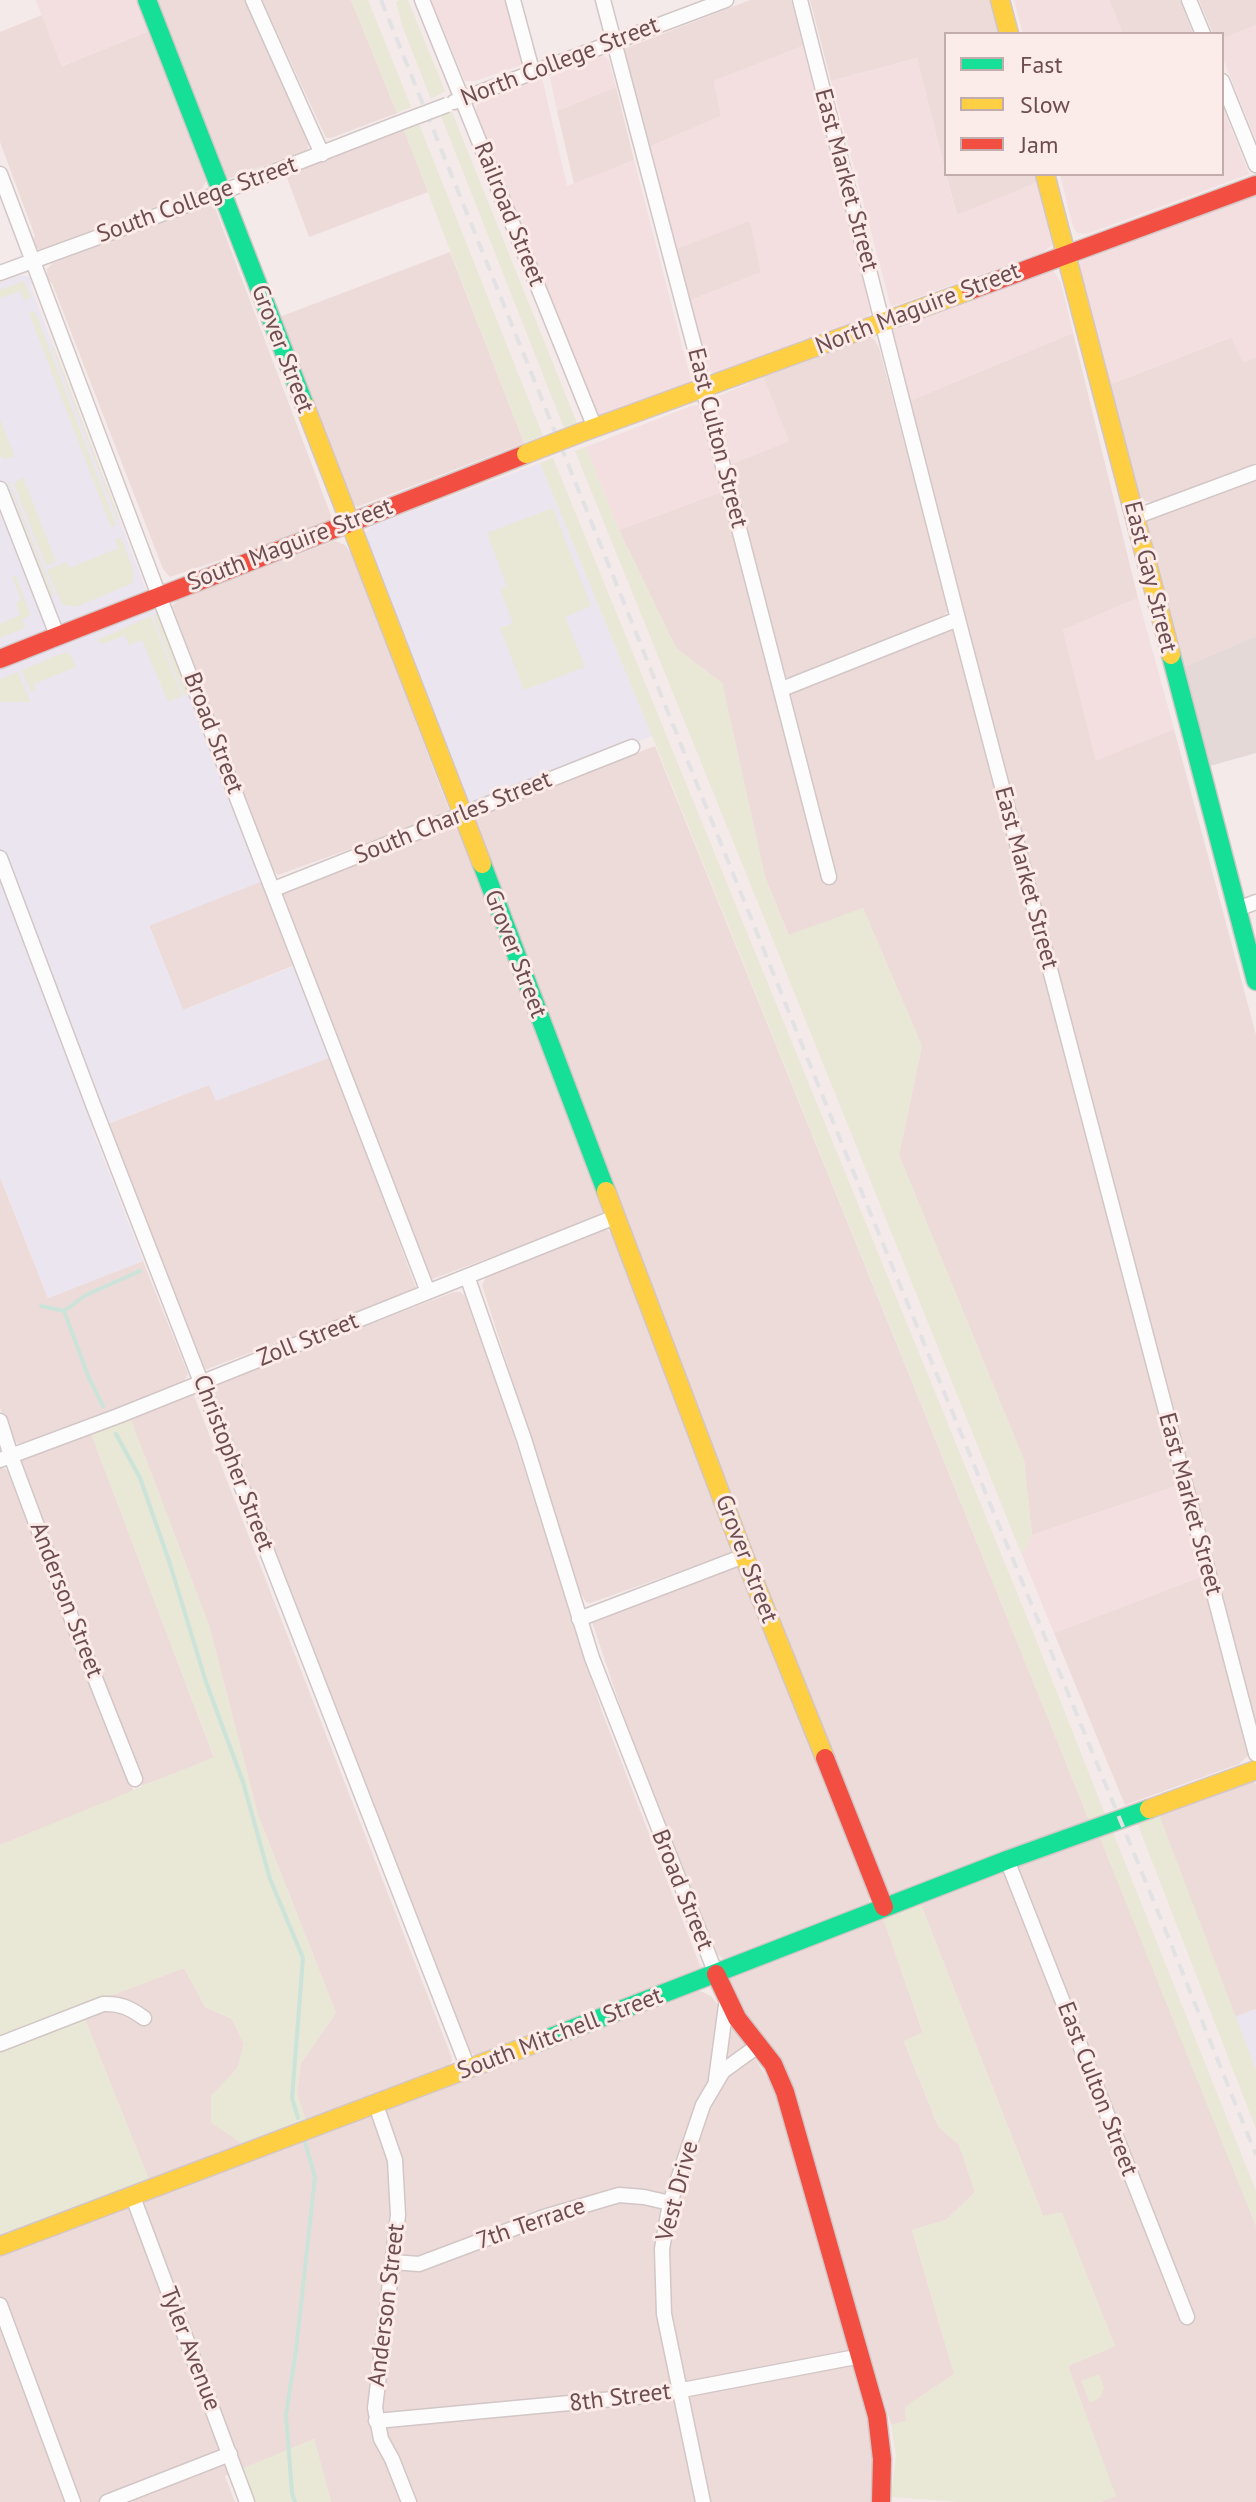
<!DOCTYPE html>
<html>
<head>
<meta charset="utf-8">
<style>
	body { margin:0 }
	#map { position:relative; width:1256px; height:2502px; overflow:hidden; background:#f4eae9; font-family:"PT Sans",sans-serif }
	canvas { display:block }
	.legend { position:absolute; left:944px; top:32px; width:280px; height:144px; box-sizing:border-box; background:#fcece9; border:2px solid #c3acac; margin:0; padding:10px 14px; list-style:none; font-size:24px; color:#6e4d50 }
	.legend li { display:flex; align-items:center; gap:16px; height:40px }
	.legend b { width:40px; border:2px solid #c3acac }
</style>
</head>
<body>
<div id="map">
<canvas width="1256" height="2502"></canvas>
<ul class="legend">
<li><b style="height:10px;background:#16e098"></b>Fast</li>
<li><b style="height:10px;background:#ffcf43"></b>Slow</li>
<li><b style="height:10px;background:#f24e42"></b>Jam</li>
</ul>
</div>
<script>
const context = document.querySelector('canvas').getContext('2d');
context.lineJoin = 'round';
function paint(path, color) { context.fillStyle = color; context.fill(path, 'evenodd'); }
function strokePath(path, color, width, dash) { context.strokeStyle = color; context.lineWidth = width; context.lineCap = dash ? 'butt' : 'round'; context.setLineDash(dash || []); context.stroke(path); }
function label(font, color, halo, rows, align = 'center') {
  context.font = font + ' "PT Sans",sans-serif'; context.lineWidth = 6; context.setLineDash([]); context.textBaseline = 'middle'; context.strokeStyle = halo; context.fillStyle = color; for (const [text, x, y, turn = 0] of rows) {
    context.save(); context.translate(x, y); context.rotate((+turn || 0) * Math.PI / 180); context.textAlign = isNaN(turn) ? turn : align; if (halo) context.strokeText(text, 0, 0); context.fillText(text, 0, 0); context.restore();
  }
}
paint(new Path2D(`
	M155 0H246L310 141 307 150 225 180Z
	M262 0H351L397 113 331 138H326Z
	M750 0H791L803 46 714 81 721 116 649 147 624 49Z
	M810 0H990L999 34H946V174L917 58 831 81Z
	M1109 0H1180L1193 34H1123Z
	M1199 0H1256V25L1222 39V34H1213Z
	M42 15 62 66 149 31 206 181 202 189 46 249 40 250 33 246 32 242 35 236 0 142V32Z
	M616 87 634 160 574 184 557 111Z
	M404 130 428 192 309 237 286 175Z
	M946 174H1036L1038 182 957 216Z
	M206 204 215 208 332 518 325 525 170 577 163 569 52 283 47 280V269L53 263Z
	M750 220 761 272 689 301 676 249Z
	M450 252 524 443 357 507 350 501 277 318Z
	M1073 333 1138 598 1063 630 1096 760 1174 729 1256 1035V1731L907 402Z
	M1232 337 1243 362 1256 357V463L1152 502 1143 501 1139 496 1109 385Z
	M869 338 874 339 879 348 948 606 947 612 942 617 788 678 784 675 726 466 789 441 763 377Z
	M1256 477V636L1184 667 1146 521 1152 516Z
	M724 491 827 882 835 880 789 692 951 627 954 630 1179 1485 1032 1535 1024 1460 899 1155 922 1046 863 908 789 936 765 877 722 683 676 648 619 530Z
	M335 541 345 545 353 556 449 810 441 816 278 875 272 868 172 606 179 599Z
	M655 746 1089 1820 891 1895 887 1893 735 1511 474 817Z
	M449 826 458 830 604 1209 600 1217 432 1279 429 1276 282 892Z
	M265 880 295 965 183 1010 149 925Z
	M331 1057 416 1288 408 1293 202 1371 105 1125 209 1085 217 1100Z
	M0 1177 48 1298 143 1261 188 1374 183 1383 28 1442 20 1444 14 1442 0 1408Z
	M606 1229 614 1236 734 1549 726 1555 590 1603 586 1602 580 1592 482 1285 486 1277Z
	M454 1292H460L465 1296 504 1406 602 1712 701 1968 692 1975 476 2055 468 2052 212 1388 221 1381Z
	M193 1393 452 2058 451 2063 447 2067 306 2121 297 2094 301 2063 336 2013 258 1815 209 1625 129 1415Z
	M90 1431 214 1758 142 1786 18 1470 20 1458Z
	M0 1467 7 1470 134 1792 0 1845Z
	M738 1565 869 1896V1902L865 1906 724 1959 715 1953 629 1732 592 1622Z
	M1203 1576 1248 1756 1239 1764 1125 1805 1054 1633Z
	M1251 1780 1256 1784V2009L1235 2017 1158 1812Z
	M1099 1835 1256 2226V2502H1100L1115 2496 1068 2366 1115 2346 1062 2213 1043 2216 920 1902Z
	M882 1915 923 2033 904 2042 938 2126 959 2145 975 2192 946 2220 912 2230 954 2374 905 2407 906 2421 891 2425 785 2073 738 2010 727 1978Z
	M184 1968 205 2007 232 2019 244 2044 237 2069 211 2096V2122L243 2144 149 2180 80 2007Z
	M698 1990 711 1996 720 2007 773 2086 871 2414 876 2502H331L314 2439 225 2476 235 2502H0V2252Z`), '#eddbd9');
paint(new Path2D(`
	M36 0H137L149 31 61 66Z
	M431 0H506L522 63 519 66 475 81H465Z
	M1014 0H1109L1123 34H1023Z
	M1256 25V140L1222 56V39Z
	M803 46 871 312 866 317 713 374 707 368 689 301 761 272 750 221 676 249 649 147 721 116 714 81Z
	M601 56 606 57 609 61 616 87 557 111 550 77Z
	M917 58 956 215 1038 182 1052 245 1043 252 891 307 831 81Z
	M542 78 567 186 634 160 691 380 690 384 599 416 475 112 477 104Z
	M1222 105 1249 174 1087 234 1077 233 1073 227 1060 174H1222Z
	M1256 195V357L1243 363 1231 337 1109 385 1079 266 1081 261Z
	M1053 270 1061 283 1073 333 907 402 891 331Z
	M763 377 789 441 726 466 710 400Z
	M698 405 702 408 724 491 619 530 586 447 691 406Z
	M1138 598 1174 729 1096 761 1063 630Z
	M1179 1485 1203 1576 1054 1633 1022 1555 1032 1535Z`), '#f3dee0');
paint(new Path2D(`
	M1256 636V753L1210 766 1184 667Z`), '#e5d9d8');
paint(new Path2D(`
	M22 275 31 277 35 283 30 285 154 611H158L265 880 149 926 183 1010 295 966 331 1057 216 1101 209 1085 92 1129 143 1261 48 1298 0 1177V283Z
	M540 463 652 736 469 807 364 534 372 526Z
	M1256 2009V2070L1235 2017Z`), '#ebe5f0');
paint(new Path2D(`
	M351 0H368L411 107 397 113Z
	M400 0H408L445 91 431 99 403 28 396 2Z
	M452 112 577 423 564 428 441 116Z
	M419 124 543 436 524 443 404 130Z
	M24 281 31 298 24 300 20 291 0 298V290Z
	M35 311 116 525 111 527 29 313Z
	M52 347H54L119 518 118 521Z
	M0 419 15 457 3 459 0 454Z
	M586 447 619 530 676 648 722 683 765 877 788 935 863 908 922 1046 899 1155 1024 1460 1032 1535 1022 1555 575 451Z
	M553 458 1033 1632 1105 1814 1089 1820 652 736 540 463Z
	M23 477 56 562 46 566 14 484Z
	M8 482 10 483 54 595 51 596Z
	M553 508 591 606 565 617 585 667 524 690 500 628 513 623 500 589 507 586 487 533Z
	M121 537 134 572 133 583 76 607 62 604 47 570 66 562 70 568 118 548 115 540Z
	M16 576 30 615 22 620 25 628 0 638V624L20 615 16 603 21 600 12 577Z
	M161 613 190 693 184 696 153 615Z
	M151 616 182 696 168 702 142 640 129 645 125 635 103 644 97 640Z
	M65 652 70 654 76 667 34 684 35 690 31 692 22 670Z
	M18 672 30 702H0V679Z
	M129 1415 209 1625 258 1815 336 2013 301 2063 297 2094 306 2121 243 2144 211 2123V2096L237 2069 244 2044 232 2019 205 2007 184 1968 0 2038V1845L214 1757 90 1431Z
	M1158 1812 1256 2070V2129L1136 1820Z
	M1112 1830 1256 2191V2226L1099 1835Z
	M920 1902 1043 2216 1062 2212 1115 2346 1068 2366 1116 2496 1100 2502H960L891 2497 896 2456 891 2425 906 2421 905 2407 954 2374 912 2230 946 2220 975 2192 959 2145 938 2126 904 2041 923 2032 882 1915Z
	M84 2016 149 2180 0 2235V2048Z
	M1099 2374 1104 2388 1101 2397 1090 2403 1081 2381Z
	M314 2439 331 2502H254L241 2469Z`), '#e9e7d5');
strokePath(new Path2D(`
	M41 1306 64 1311
	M103 1406 89 1378 64 1311 86 1295 140 1271
	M116 1434 140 1478 169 1561 206 1682 243 1782 270 1879 303 1958 292 2098 298 2118
	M295 2502 292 2493 286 2415 296 2350 315 2177 305 2142`), '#cce3da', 4);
const street = new Path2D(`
	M253 0 322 154
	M422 0 595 428
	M513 0 533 74
	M603 0 696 353 703 389 829 877
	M800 0 958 619 1256 1754
	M1189 0 1203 34
	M1222 81 1256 165
	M454 102 726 0
	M0 174 164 609 428 1292
	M0 273 222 192 394 125
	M0 489 57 635
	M1135 517 1256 472
	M782 689 958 619
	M0 858 94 1107 468 2068
	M274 889 632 747
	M1238 909 1256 902
	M467 1276 524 1439 592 1658 716 1974
	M0 1421 11 1456 74 1625 135 1779
	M0 1460 118 1416 615 1217
	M579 1619 744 1556
	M1007 1860 1187 2317
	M0 2044 103 2004C120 2003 130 2008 144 2018
	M716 2080 727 1998
	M376 2105 395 2160 398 2215 375 2408 381 2439 392 2459 409 2502
	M133 2197 247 2502
	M393 2262 419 2264 544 2217 619 2195 644 2197 670 2203
	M0 2305 73 2502
	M376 2421 656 2395 861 2356
	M107 2502 230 2454
	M703 2502 664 2314 662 2249 670 2203 703 2105 723 2071 759 2045`);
const fast = new Path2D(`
	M147 0 305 406
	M1171 655 1256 981
	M482 864 606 1191
	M541 2041 1007 1860 1149 1809`);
const slow = new Path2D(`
	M1000 0 1009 34
	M1045 174 1171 655
	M305 406 482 864
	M580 433 971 290
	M606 1191 744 1556 825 1758
	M1149 1809 1256 1770
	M0 2246 541 2041`);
const jam = new Path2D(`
	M971 290 1256 185
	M0 659C175 589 351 524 526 454
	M825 1758 884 1907
	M716 1974 737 2018 773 2064 785 2092 877 2416 882 2459 881 2502`);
strokePath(street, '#d2c6c6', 17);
strokePath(fast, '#d2c6c6', 21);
strokePath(slow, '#d2c6c6', 21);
strokePath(jam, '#d2c6c6', 21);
strokePath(street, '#fdfcfc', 14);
strokePath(fast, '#16e098', 18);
strokePath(slow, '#ffcf43', 18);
strokePath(jam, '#f24e42', 18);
strokePath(new Path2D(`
	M381 0 844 1149 1154 1902 1256 2155`), '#e2e1e3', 4, [12, 8]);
const streetBridge = new Path2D(`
	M394 125 447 105`);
const slowBridge = new Path2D(`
	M526 454 580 433`);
strokePath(streetBridge, '#d2c6c6', 17, []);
strokePath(slowBridge, '#d3c7c7', 21, []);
strokePath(streetBridge, '#fdfcfc', 14);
strokePath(slowBridge, '#ffcf43', 18);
label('24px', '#6e4d50', '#fcece9', [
	["North College Street",560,62,-21],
	["East Market Street",846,180,75],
	["South College Street",197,200,-20],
	["Railroad Street",509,214,68],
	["North Maguire Street",918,309,-21],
	["Grover Street",282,349,69],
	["East Culton Street",717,438,76],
	["South Maguire Street",290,545,-21],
	["East Gay Street",1150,577,76],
	["Broad Street",213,733,69],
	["South Charles Street",453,818,-22],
	["East Market Street",1026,878,75],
	["Grover Street",515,954,69],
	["Zoll Street",308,1340,-22],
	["Christopher Street",233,1463,69],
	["East Market Street",1190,1504,75],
	["Grover Street",746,1559,69],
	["Anderson Street",66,1600,69],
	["Broad Street",682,1890,68],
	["South Mitchell Street",560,2034,-21],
	["East Culton Street",1097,2089,69],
	["Vest Drive",678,2191,-75],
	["7th Terrace",531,2224,-19],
	["Anderson Street",387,2305,-83],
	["Tyler Avenue",190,2349,69],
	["8th Street",620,2398,-7]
]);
</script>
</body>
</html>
